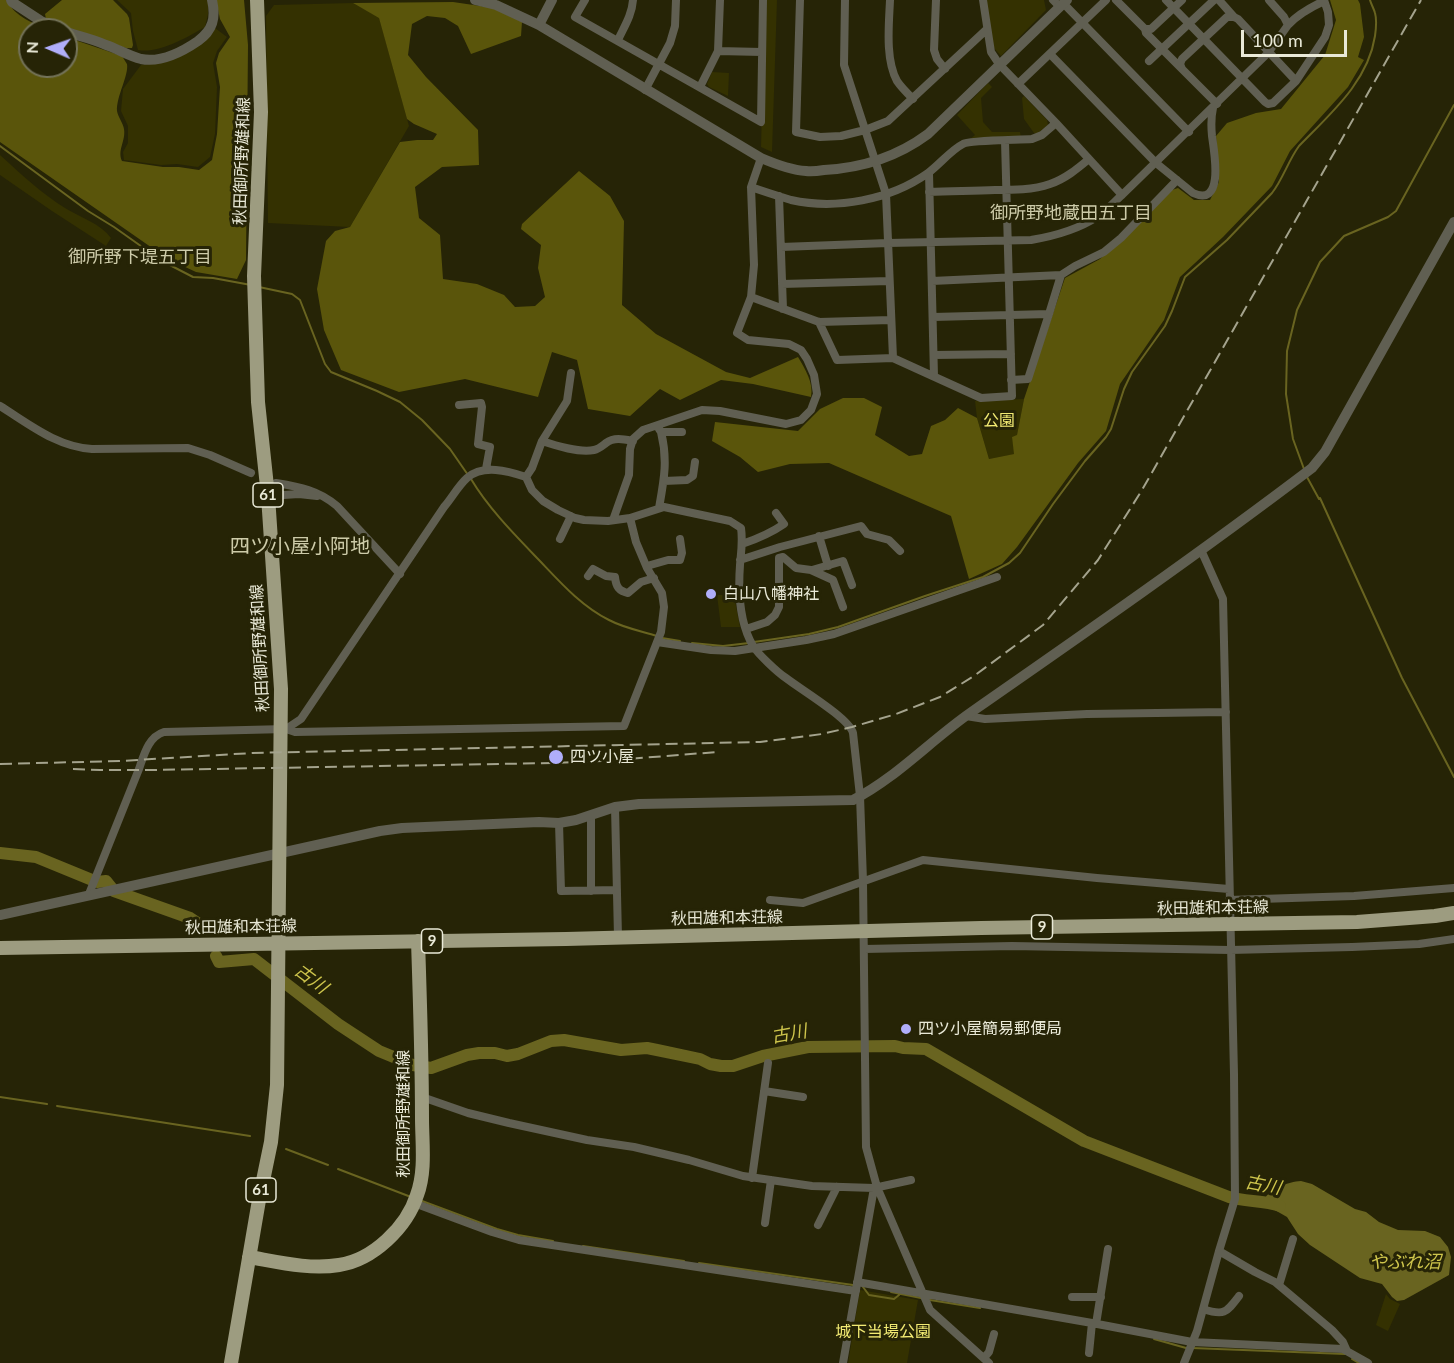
<!DOCTYPE html>
<html>
<head>
<meta charset="utf-8">
<style>
	body { margin:0 }
	#map { position:relative; width:1454px; height:1363px; overflow:hidden; background:#262406; font-family:Lato,sans-serif }
	canvas { display:block }
	.north { position:absolute; left:18px; top:18px; width:60px; height:60px; box-sizing:border-box; background:#262406; border:2px solid #74735a; border-radius:50%; rotate:272deg; font-size:16px; font-weight:700; line-height:24px; text-align:center; color:#e9e9d7 }
	.north::after { content:''; display:block; margin:auto; width:21px; height:27px; background:#b0aefa; clip-path:polygon(50% 0,100% 100%,50% 72%,0 100%) }
	.scale { position:absolute; left:1241px; top:30px; width:106px; height:27px; box-sizing:border-box; border:3px solid #e9e9d7; border-top:0; padding-left:8px; font-size:18px; line-height:21px; white-space:nowrap; color:#e9e9d7; -webkit-text-stroke:4px #262406; paint-order:stroke }
</style>
</head>
<body>
<div id="map">
<canvas width="1454" height="1363"></canvas>
<div class="north">N</div>
<div class="scale">100 m</div>
</div>
<script>
const context = document.querySelector('canvas').getContext('2d');
context.lineJoin = 'round';
function paint(path, color) { context.fillStyle = color; context.fill(path, 'evenodd'); }
function strokePath(path, color, width, dash) { context.strokeStyle = color; context.lineWidth = width; context.lineCap = dash ? 'butt' : 'round'; context.setLineDash(dash || []); context.stroke(path); }
function label(font, color, halo, rows, align = 'center') {
  context.font = font + ' Lato,"Noto Sans JP",sans-serif'; context.lineWidth = 6; context.setLineDash([]); context.textBaseline = 'middle'; context.strokeStyle = halo; context.fillStyle = color; for (const [text, x, y, turn = 0] of rows) {
    context.save(); context.translate(x, y); context.rotate((+turn || 0) * Math.PI / 180); context.textAlign = isNaN(turn) ? turn : align; if (halo) context.strokeText(text, 0, 0); context.fillText(text, 0, 0); context.restore();
  }
}
paint(new Path2D(`
	M117 0H208V14L205 27C188 37 158 54 138 50L133 31 131 13Z
	M765 0H777L772 152 761 147Z
	M986 0H1044L1046 10 1001 56 993 47Z
	M353 3 379 17 409 126 350 227 268 223 266 16 274 5Z
	M215 28 227 37 217 51 213 63 217 87 215 134 210 157 198 167 177 164 161 165 124 160 123 152 128 143V126L121 111 123 89 141 65 169 61Z
	M712 72 729 73 728 96 709 87 707 84Z
	M988 83 992 87 981 98 983 122 992 132H1020L1021 138 969 140 975 135 957 115Z
	M1024 96 1047 120 1048 125 1038 133H1034L1024 119 1022 98Z
	M0 155C21 174 41 193 65 208 81 218 100 223 111 238L106 246 52 211 0 175Z
	M1024 399 1017 436 1012 437 1015 454 989 459 977 418 975 401Z
	M717 595H735V601L740 627H721Z
	M860 1290 918 1300 907 1363H848Z
	M1386 1294 1390 1299 1400 1304 1388 1331 1376 1325Z`), '#343101');
paint(new Path2D(`
	M0 0H6C17 18 31 22 49 30H30V66H66V37L122 56C122 56 127 64 127 64 129 75 116 97 117 111 118 117 123 123 124 129 126 141 117 150 122 161L163 167H179L199 170 212 160 217 134 220 87 216 63 219 53 230 37 220 19 216 0H244L248 45 246 260 237 279 196 272 168 259 0 142Z
	M62 0H113L127 14 129 18 133 45 132 48H126L69 29 46 19 45 14Z
	M1330 0H1358L1360 4 1364 37 1358 57 1364 60 1348 87 1290 151 1272 186 1223 237 1180 277 1164 320 1120 384 1106 431 1078 463 1017 547 1002 564 969 579 951 516 829 463 790 464 758 472 740 457 712 441 715 422 798 431 820 409 843 398H864L882 407 875 435 909 456 922 454 931 426 945 420 958 408 977 418 989 459 1014 454 1012 437 1017 435 1024 399 1065 278 1100 259 1166 192 1178 188 1194 200H1210L1219 182 1216 136 1227 123 1256 113 1281 109 1325 55 1336 20Z
	M453 2 494 8 522 22 521 36 471 54 458 26 445 18 427 16 412 24 408 55 426 77 478 130 479 165 442 167 415 187 419 218 440 235 443 279 477 284 504 295 515 307 535 306 545 297 538 268 541 245 521 229 522 224 579 171 610 196 624 221 622 305 656 334 726 372 750 378 798 357C805 369 814 383 811 397L753 384 721 380 680 400 660 389 630 416 588 409 577 360 552 352 538 397 465 379 399 392 341 370 324 330 317 289 326 241 335 231 350 227 400 142 417 140H433L437 134 414 124 407 119 379 18 353 3Z`), '#5a550b');
paint(new Path2D(`
	M1301 1181 1312 1184 1355 1209 1366 1212 1379 1222 1398 1230 1425 1231 1440 1237 1448 1247 1451 1257 1449 1275 1404 1300 1397 1301 1392 1297 1382 1284 1360 1278 1310 1245 1298 1234 1287 1217 1273 1209 1264 1200C1270 1188 1288 1182 1301 1181Z`), '#696420');
strokePath(new Path2D(`
	M0 146 88 211 114 227 162 261 193 277 213 278 251 285
	M259 287 292 294 300 300 325 364 331 372 377 391 400 402 422 420 450 449 468 475
	M1304 469 1293 439 1286 394 1287 351 1297 310 1320 262 1344 236 1388 217 1396 211 1454 105
	M1307 477 1319 499 1320 498 1402 678 1454 777
	M471 479C489 509 515 535 539 560 560 582 581 606 609 620 624 628 641 631 657 636
	M662 638 680 641
	M754 642 809 634 838 627 925 596 983 577 1009 563 1020 553 1053 504 1085 461 1106 437 1111 429 1124 389 1132 372 1165 326 1172 311 1185 277 1227 240 1272 193C1283 179 1288 161 1299 146 1330 114 1368 82 1375 36 1376 29 1377 20 1375 13 1374 9 1371 4 1370 0
	M692 643 723 646 749 643
	M0 1097 47 1104
	M57 1106 250 1136
	M286 1149 328 1165
	M338 1169 411 1197
	M422 1201 497 1229 518 1235 553 1241
	M583 1246 684 1261
	M699 1263 853 1285
	M863 1287 869 1295 894 1299 899 1295
	M891 1292 921 1298
	M930 1300 980 1308
	M1154 1339 1186 1348
	M1192 1348 1345 1354
	M1352 1359 1359 1363`), '#696420', 2);
strokePath(new Path2D(`
	M0 853 36 857 97 882 106 881 114 891 190 918 202 926 204 930
	M216 956 219 962 254 959 338 1024 379 1051 413 1065 431 1068 467 1055 479 1053H495L507 1056 518 1054 551 1041 564 1040 621 1050 647 1048 657 1050 700 1059 710 1064 721 1066H733L763 1056 808 1047 895 1046 903 1048 926 1049 1084 1141 1229 1197C1246 1202 1264 1200 1280 1206`), '#696420', 12);
strokePath(new Path2D(`
	M585 0 575 17 761 122 763 0
	M800 0 796 132 820 137 841 136 865 130 888 121 986 30
	M845 0 844 65 886 194 893 358
	M890 0C889 24 885 59 897 81 901 87 908 94 913 99
	M936 0 934 50 937 59 945 69
	M983 0 991 52 999 64 1056 123 1122 195
	M1053 0 1060 7
	M1116 0 1145 29H1151L1182 0
	M1166 0 1265 102 1268 104 1273 103 1296 81 1325 37 1329 25 1328 12 1324 0
	M1219 0 1234 17
	M1063 3 1189 132
	M1288 25C1298 14 1311 7 1324 1
	M1145 29 1146 33 1182 69
	M618 40C624 27 632 15 633 0
	M718 51 762 52
	M1050 54 1156 163 1193 193C1225 208 1214 151 1212 136 1211 126 1211 117 1213 108
	M1149 61 1214 0
	M1018 84 1106 0
	M700 87 718 51 720 0
	M645 90 670 43 675 26 676 0
	M1217 104 1182 69 1180 64 1182 59 1227 17H1234L1238 19 1296 81
	M929 173 934 376
	M751 187C765 192 778 196 791 200 836 210 890 200 928 173 939 165 951 150 963 144 969 140 1020 140 1032 139L1042 135 1056 123
	M929 192C951 191 973 191 995 190 1013 190 1033 190 1050 184 1065 179 1077 169 1089 159
	M779 196 783 309
	M781 247 888 243 1031 240C1055 236 1077 230 1097 217 1106 211 1114 202 1122 195L1268 53 1288 25 1284 17 1269 0
	M1061 275 1075 266 1104 252 1121 238 1177 180
	M932 281 1061 275 1049 314 933 317
	M782 284 889 281
	M751 297 819 322 891 320
	M819 322 837 360 893 358 981 398 1012 396 1005 141
	M934 355 1011 354
	M1011 380 1028 379 1049 314
	M459 405 481 403 482 407 478 444 490 447 486 469
	M0 406C29 424 57 447 92 449L188 448 210 455 251 473
	M659 429 661 432H682
	M542 441C557 446 579 453 594 450 599 449 602 446 606 443 614 437 623 439 633 441
	M526 477 532 468 542 441 567 401 571 373
	M664 481 687 480 693 476 695 462
	M276 483C300 487 318 490 337 506L400 574
	M268 496 299 494 317 496
	M659 508C664 480 668 460 661 432
	M613 520 629 475 630 449 633 439 643 430 702 410 720 411 786 424 801 420 811 410 817 394 814 375 807 359 801 350 789 344 748 340 737 333 751 297 754 265 751 187 761 158
	M819 536 828 566
	M560 539 571 516
	M742 544C757 539 771 533 784 524L776 513
	M740 560 780 547 861 526 867 534 889 540 900 551
	M647 566 668 560H680L682 553 680 539
	M812 570 843 561 852 585
	M588 576 593 569 606 576 615 577C616 587 619 591 628 593L641 582 654 578
	M746 629 767 622 775 615 779 607V558L783 557 796 568 811 570 833 580 843 607
	M657 642 711 650 735 651 806 640 834 634 997 577
	M966 716 985 719 1087 714 1226 712
	M286 729 301 719 444 507C452 498 458 486 467 478 483 464 508 471 526 477L532 490 543 501 558 510 575 518 584 520 608 521 630 518 664 507 730 521 741 528C743 541 741 553 740 565 738 592 739 622 753 646 758 654 778 673 786 678 800 689 849 718 853 733L860 796 863 881 866 1147 877 1187 930 1310 989 1363
	M615 807 618 937
	M591 815V891
	M559 823 561 891 617 890
	M89 894 139 769C144 755 148 737 164 732L286 729 295 732 624 726 661 632 664 607 662 593 647 568 636 542 630 518
	M770 900 803 903 923 860 1097 878 1229 889
	M1229 900 1354 896 1454 888
	M864 949 1012 946 1230 950 1352 947 1419 944 1454 939
	M764 1091 803 1097
	M422 1097 468 1113 509 1123 587 1140 634 1147 689 1160 743 1176 812 1186 874 1188 911 1180
	M752 1178 768 1063
	M414 1203 492 1232 519 1240 856 1291
	M765 1223 771 1180
	M818 1225 837 1187
	M1219 1251 1255 1272 1275 1282 1332 1330 1343 1342 1347 1351
	M857 1282 1092 1323 1192 1342 1343 1349 1368 1363
	M1279 1285 1293 1239
	M1072 1297H1101
	M1203 1309C1224 1316 1226 1313 1239 1296
	M1096 1324 1108 1249
	M1089 1353 1092 1323
	M984 1358 989 1352 994 1334
	M843 1363 874 1188
	M1184 1363 1197 1331 1219 1251 1235 1199 1234 1074 1223 599 1201 550`), '#605f52', 8);
strokePath(new Path2D(`
	M11 0 12 2 41 21 62 30
	M475 0 496 5 539 25 761 158C775 164 790 170 806 171 812 172 818 171 824 170 862 168 897 157 928 134L1067 0
	M539 25 552 0
	M66 32C79 36 93 39 106 45 118 49 129 56 141 59 161 63 182 52 198 41 213 30 216 18 212 0
	M0 915 380 831 402 828 539 822 559 823 576 820 615 807 639 804 853 800C896 778 930 741 970 713 1085 633 1200 553 1312 468L1325 452 1454 222`), '#605f52', 10);
strokePath(new Path2D(`
	M0 948 566 939 981 928 1357 922 1435 916 1454 913
	M249 1257C278 1262 310 1270 339 1265 373 1260 407 1227 417 1195 426 1171 422 1143 422 1118 422 1059 420 1000 418 941
	M231 1363 259 1200 271 1142 277 1085 281 689 268 496 258 402 254 276 261 112 257 0`), '#9d9c80', 14);
strokePath(new Path2D(`
	M0 764 121 761 252 753 760 742 822 734 852 727 896 714 940 697 974 676 1043 625 1098 560 1142 490 1421 0
	M73 769 100 770H153L555 763 602 761 717 752`), '#a4a38d', 2, [12, 6]);
for (const [x, y, r, color] of [
	[711,594,6,"#b0aefa"],
	[556,757,8,"#b0aefa"],
	[906,1029,6,"#b0aefa"]
]) { const dot = new Path2D(); dot.arc(x, y, r, 0, 2 * Math.PI); context.fillStyle = color; context.fill(dot); strokePath(dot, '#262406', 2); }
for (const [x, y, w] of [
	[268,495,30],
	[1042,927,21],
	[432,941,21],
	[261,1190,30]
]) { const box = new Path2D(); box.roundRect(x - w / 2, y - 12, w, 24, 4.5); context.fillStyle = '#262406'; context.fill(box); strokePath(box, '#e9e9d7', 1.5); }
label('bold 15px', '#e9e9d7', null, [
	["61",268,495],
	["9",1042,927],
	["9",432,941],
	["61",261,1190]
]);
label('16px', '#e9e9d7', '#262406', [
	["秋田御所野雄和線",242,161,-88],
	["秋田御所野雄和線",260,648,-93],
	["秋田雄和本荘線",1213,908,-1],
	["秋田雄和本荘線",727,918,-1],
	["秋田雄和本荘線",241,927,-1],
	["秋田御所野雄和線",404,1114,-90]
]);
label('16px', '#f2ea73', '#262406', [
	["公園",999,421],
	["城下当場公園",883,1332]
]);
label('16px', '#e9e9d7', '#262406', [
	["白山八幡神社",723,594],
	["四ツ小屋",570,757],
	["四ツ小屋簡易郵便局",918,1029]
], 'left');
label('18px', '#cdcba9', '#262406', [
	["御所野地蔵田五丁目",1071,213],
	["御所野下堤五丁目",140,257]
]);
label('italic 18px', '#cec54c', '#262406', [
	["古川",311,979,37],
	["古川",789,1034,-10],
	["古川",1263,1185,11],
	["やぶれ沼",1405,1262]
]);
label('20px', '#cdcba9', '#262406', [
	["四ツ小屋小阿地",300,547]
]);
</script>
</body>
</html>
